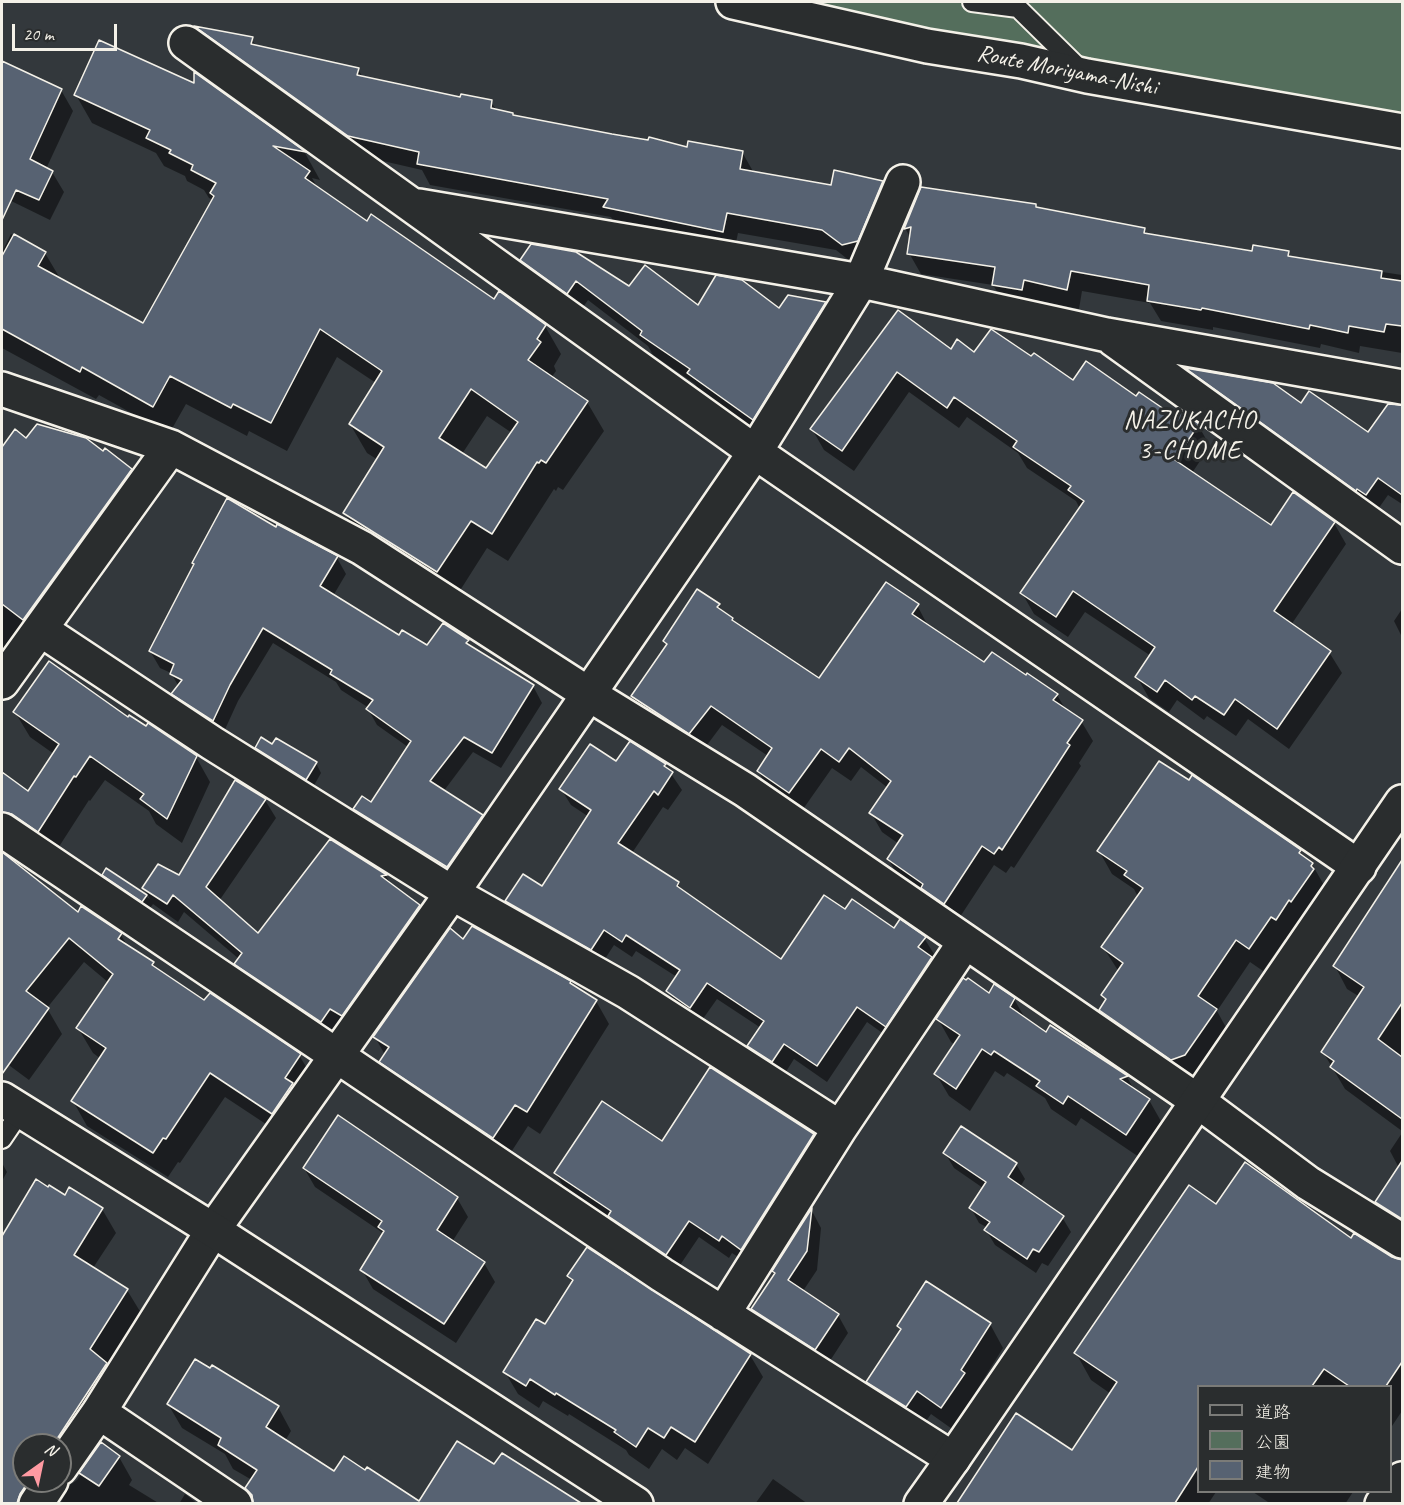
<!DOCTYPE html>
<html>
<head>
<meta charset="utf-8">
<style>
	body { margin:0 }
	#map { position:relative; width:1404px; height:1505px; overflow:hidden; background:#33383c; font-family:Caveat,"Klee One",sans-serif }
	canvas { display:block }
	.frame { position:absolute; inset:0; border:3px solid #f4f1e8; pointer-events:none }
	.legend { position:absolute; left:1197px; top:1385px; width:195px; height:108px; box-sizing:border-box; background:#2a2d2e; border:2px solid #7b7b78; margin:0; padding:8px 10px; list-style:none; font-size:18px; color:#f4f1e8 }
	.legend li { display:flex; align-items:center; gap:12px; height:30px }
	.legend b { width:30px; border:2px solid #7b7b78 }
	.north { position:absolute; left:12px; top:1433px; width:60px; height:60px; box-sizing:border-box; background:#2a2d2e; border:2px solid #7b7b78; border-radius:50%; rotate:33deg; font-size:16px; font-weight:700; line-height:24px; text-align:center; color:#f4f1e8 }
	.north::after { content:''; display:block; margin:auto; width:21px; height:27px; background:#ff9aa2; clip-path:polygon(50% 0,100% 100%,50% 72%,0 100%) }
	.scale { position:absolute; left:12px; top:24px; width:105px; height:27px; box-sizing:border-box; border:3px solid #f4f1e8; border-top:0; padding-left:8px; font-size:18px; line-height:21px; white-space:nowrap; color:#f4f1e8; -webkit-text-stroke:4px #2a2d2e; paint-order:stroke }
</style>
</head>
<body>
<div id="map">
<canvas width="1404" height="1505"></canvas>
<div class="frame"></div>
<ul class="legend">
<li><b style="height:8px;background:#2a2d2e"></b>道路</li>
<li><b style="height:16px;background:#546e5c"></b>公園</li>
<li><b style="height:16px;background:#576272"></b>建物</li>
</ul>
<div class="north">N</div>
<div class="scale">20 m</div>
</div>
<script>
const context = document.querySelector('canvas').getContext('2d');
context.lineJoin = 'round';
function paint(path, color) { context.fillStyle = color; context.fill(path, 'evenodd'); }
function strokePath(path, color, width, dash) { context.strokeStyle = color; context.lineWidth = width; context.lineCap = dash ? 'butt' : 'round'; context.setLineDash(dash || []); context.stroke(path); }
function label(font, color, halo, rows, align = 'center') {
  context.font = font + ' Caveat,sans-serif'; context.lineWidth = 6; context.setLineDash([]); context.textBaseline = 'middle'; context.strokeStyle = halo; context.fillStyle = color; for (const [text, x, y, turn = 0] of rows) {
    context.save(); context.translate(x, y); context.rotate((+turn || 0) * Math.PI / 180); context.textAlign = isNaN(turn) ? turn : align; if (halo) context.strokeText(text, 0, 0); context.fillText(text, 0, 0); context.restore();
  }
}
paint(new Path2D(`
	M733 2H1402V130Z`), '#546e5c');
paint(new Path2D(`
	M196 28 252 39 256 47 358 69 363 78 462 99 491 102 497 111 513 116 688 148 742 152 754 173 832 186 882 182 894 203 855 265 836 250 738 233 734 252 616 227 611 217 430 185 422 170 361 156 207 47Z
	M2 62 61 90 73 111 46 169 52 172 64 192 50 220 5 198 2 192Z
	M196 75 305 153 320 180 312 178 319 190 367 223 494 301 545 326 561 354 554 366 556 371 551 378 587 402 604 431 563 490 558 487 556 491 554 489 508 561 487 548 454 600 361 542 345 513 378 460 367 453 350 424 376 383 337 357 287 451 249 431 247 436 186 404 169 434 99 395 96 399 2 348V252L11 234 45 253 61 280 143 325 213 200 209 198 204 190 187 181 185 176 164 166 156 153 92 123 76 95 196 85ZM487 416 512 433 486 470 462 454Z
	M922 188 1035 205 1037 209 1144 229 1147 235 1253 253 1288 252 1291 258 1402 275V353L1360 346 1359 353 1321 344 1320 348 1213 327V330L1161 321 1150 303 1082 291 1079 309 1035 300 1033 310 1005 305 993 285 921 274 909 253 911 239 905 228Z
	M522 260 699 307 780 310 825 303 837 323 765 440 701 394 695 384 653 355 648 346 588 300 579 313 534 281Z
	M898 312 951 351 1032 358 1073 382 1137 398 1178 421 1198 425 1210 446 1192 473 1271 527 1334 523 1346 544 1291 625 1329 652 1342 673 1289 749 1248 719 1236 736 1207 716 1204 720 1177 700 1169 712 1149 698 1137 677 1151 656 1085 612 1068 637 1034 614 1022 593 1080 509 1076 501 1027 468 1018 453 967 417 959 428 909 392 854 471 824 450 812 429Z
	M1188 370 1369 434 1398 407 1402 410V504L1388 495 1376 512 1197 385Z
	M15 431 26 440 131 470 146 496 2 667V449Z
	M276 529 337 558 346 574 333 596 400 638 427 647 468 641 472 648 533 686 542 703 501 768 473 752 443 792 482 816 491 832 457 882 364 825 354 809 372 804 408 747 377 725 368 709 369 708 341 690 336 682 273 643 238 701 222 736 183 710 173 694 179 687 171 673 160 668 150 651Z
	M719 605 723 613 732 619 735 623 819 680 917 605 928 626 985 665 1057 695 1066 710 1081 721 1093 741 1079 763 1081 766 1014 868 1011 866 1006 873 994 865 956 923 900 879 888 859 899 844 882 832 871 813 888 788 861 767 851 781 832 768 801 812 770 791 758 771 768 756 722 725 701 753 644 716 632 696 667 646 665 641Z
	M1402 609V637L1394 621Z
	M15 712 129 719 196 757 210 782 182 843 156 824 149 811 105 780 90 801 89 800 53 856 2 844V774L29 793 54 754 30 737Z
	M272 746 316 763 321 773 312 789 262 758 256 748Z
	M616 764 665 765 682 790 668 810 663 807 632 853 678 883 682 891 781 961 846 911 895 930 924 938 934 954 931 958 941 974 895 1042 867 1022 827 1082 794 1059 782 1078 758 1062 749 1046 761 1028 717 999 700 1023 677 1008 668 991 677 977 636 951 632 957 614 945 601 965 516 918 506 901 542 888 589 817 571 805 561 789Z
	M265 800 276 818 219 901 258 935 330 841 386 876 392 886 419 906 430 925 332 1040 246 982 235 964 239 959 184 912 178 922 153 904 148 911 109 885 104 875 106 870 150 899 144 888 179 877Z
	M1099 851H1300L1304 859 1312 864 1325 887 1290 942 1285 939 1263 971 1250 962 1217 1011 1229 1033 1198 1078 1186 1083 1114 1034 1100 1010 1106 1001 1103 995 1119 972 1103 947 1138 897 1134 889 1112 874Z
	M2 854 78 914 121 935 128 947 153 963 157 970 205 1002 299 1055 314 1080 287 1138 225 1097 180 1163 178 1162 168 1177 87 1126 73 1101 101 1059 93 1053 78 1028 109 983 84 962 47 1008 62 1034 29 1080 2 1060Z
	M1397 870 1402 874V1131L1345 1089 1323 1052 1360 997 1347 989 1335 966Z
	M464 941 570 982 572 986 596 1001 609 1024 540 1134 528 1126 506 1160 394 1084 381 1062 385 1055 375 1037Z
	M989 995 1014 999 1026 1020 1046 1034 1079 1044 1127 1077 1134 1090 1149 1100 1162 1123 1139 1157 1081 1118 1076 1126 1051 1109 1045 1098 1007 1073 1004 1077 995 1071 970 1111 949 1096 936 1074 955 1045 951 1042 938 1019Z
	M1402 1133V1233L1389 1224 1377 1202 1399 1168 1390 1151Z
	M813 1135 823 1152 752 1266 732 1253 729 1258 699 1237 676 1271 566 1190 555 1173 663 1143Z
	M945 1153 1016 1164 1025 1179 1020 1187 1062 1217 1071 1232 1048 1266 1042 1263 1036 1273 995 1245 986 1230 988 1228 979 1223 971 1208 983 1188 954 1168Z
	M2 1163 7 1172 2 1181Z
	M304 1168 457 1198 468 1217 452 1242 484 1263 495 1282 456 1343 373 1289 362 1270 383 1233 315 1187Z
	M36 1182 65 1197 102 1209 116 1233 93 1268 127 1290 141 1313 107 1366 120 1388 60 1445H24V1481H58L42 1504H2V1239Z
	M1217 1206 1351 1240 1401 1261 1402 1264V1411L1390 1429V1386H1198V1492H1216L1208 1504H958L1016 1415 1072 1452 1111 1394 1091 1380 1076 1353Z
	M812 1211 821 1228 817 1270 803 1291 838 1315 848 1333 826 1367 763 1327 752 1309 776 1275 774 1271Z
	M568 1276 750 1355 763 1377 708 1464 685 1448 677 1460 662 1449 649 1469 629 1455 626 1450 569 1414 568 1416 543 1401 539 1408 518 1394 505 1372 545 1326 573 1283Z
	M990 1324 1003 1348 975 1393 978 1398 955 1431 931 1414 920 1430 881 1406 867 1382 901 1332 898 1326Z
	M168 1404 278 1407 291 1431 285 1441 335 1473 420 1503 494 1467 569 1497 572 1504H255L247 1488 252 1480 233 1469 225 1454 182 1428Z
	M101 1444 119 1457 132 1480 129 1485 160 1504H60L70 1485 77 1480Z
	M773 1479 808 1504H755Z
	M1253 1492H1353L1345 1504H1271Z
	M185 1494 198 1504H179Z`), '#0007');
const building = new Path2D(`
	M194 26 253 37 251 44 359 68 357 75 460 97 461 94 492 100 491 108 513 113V115L612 134 648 140 649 137 687 147 688 141 743 151 740 169 831 185 834 170 883 181 858 241 842 245 822 230 727 213 723 232 603 207 608 199 417 164 419 152 348 136Z
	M99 40 194 83V72L306 152 273 146 310 171 305 178 367 221 371 214 494 299 499 291 546 325 537 339 541 342 528 360 588 401 546 463 541 460 539 463 537 462 492 534 471 521 437 572 343 513 384 447 349 424 382 371 320 329 271 423 233 404 231 408 170 376 153 407 82 367 80 372 2 329V256L14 234 46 252 38 266 143 323 214 196 210 193 216 183 191 170 193 165 169 153 171 150 146 138 150 130 74 95ZM471 389 518 422 486 468 439 438Z
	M2 61 62 89 30 159 53 171 39 200 16 190 2 220Z
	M921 187 1036 204V207L1145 228 1144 233 1252 251 1253 245 1289 251 1288 256 1382 271 1381 278 1402 281V326L1386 324 1384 332 1349 326 1348 333 1310 325 1309 329 1202 308 1201 310 1147 301 1149 285 1071 271 1067 290 1024 280 1022 290 992 285 995 267 907 254 911 227 904 229Z
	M531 244 576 252 629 286 645 265 698 305 716 275 742 280 779 308 788 295 826 302 753 420 687 373 690 369 640 335 642 331 576 281 567 294 520 260Z
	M898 310 951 349 957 339 974 352 991 329 1031 356 1034 353 1073 380 1086 361 1136 396 1139 392 1177 418 1180 410 1199 424 1175 460 1271 525 1293 492 1335 522 1274 611 1331 651 1277 729 1235 699 1224 715 1195 696 1192 700 1165 680 1157 692 1135 677 1155 647 1073 591 1056 617 1020 593 1084 501 1068 490 1071 486 1013 447 1017 441 954 397 947 408 897 372 842 451 810 429Z
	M1185 368 1273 383 1301 403 1309 391 1368 432 1388 404 1402 405V495L1378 478 1366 495 1357 489 1356 491Z
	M37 424 86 438 103 451 105 448 132 469 23 620 2 604V447L15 429 26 438Z
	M227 498 276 527 277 524 338 556 320 586 399 635 402 630 427 645 443 623 469 640 466 643 534 685 492 753 464 737 430 781 483 815 447 867 353 809 362 796 371 802 411 741 366 709 373 700 330 674 332 670 263 628 230 685 213 721 171 694 182 680 170 674 174 664 149 651 194 564 192 563Z
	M886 582 919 604 912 614 984 662 992 652 1026 675 1027 673 1058 694 1053 700 1083 720 1067 743 1070 745 1002 850 999 847 994 854 982 846 944 904 921 888 923 884 887 859 903 835 869 813 891 781 849 748 839 762 821 749 789 793 757 771 772 748 711 706 689 734 631 696 667 644 663 641 697 589 720 604 717 607 733 618 732 620 819 678Z
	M49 661 128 717 129 715 146 726 148 723 197 756 167 819 140 799 144 794 90 756 76 777 74 776 38 832 12 814 2 812V772L28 791 59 744 13 712Z
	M261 737 272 744 276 738 317 762 306 780 255 748Z
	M630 741 666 764 664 766 673 772 658 795 654 791 618 843 679 882 677 886 781 959 824 895 845 909 852 899 894 928 900 919 926 937 918 947 932 957 886 1027 857 1007 817 1066 784 1044 772 1062 747 1046 764 1021 707 983 690 1008 666 991 680 970 626 935 622 942 604 930 591 950 505 901 523 874 542 886 591 810 559 789 590 744 616 761Z
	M1159 761 1189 780 1192 775 1301 850 1299 853 1313 863 1311 866 1314 869 1291 902 1289 900 1276 920 1271 917 1249 949 1236 940 1198 996 1217 1009 1185 1055 1171 1060 1099 1010 1106 999 1101 995 1123 963 1101 947 1143 888 1124 875 1127 871 1097 851Z
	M235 780 266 799 206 887 258 933 330 839 387 875 381 876 420 905 342 1016 330 1009 321 1022 234 964 242 953 173 895 167 904 142 888 158 864 179 875Z
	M2 852 78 912 81 906 122 933 118 939 154 962 152 965 204 1000 210 993 301 1054 285 1078 293 1083 272 1114 210 1073 166 1139 163 1138 153 1153 71 1101 106 1048 76 1028 113 974 69 938 26 991 49 1008 2 1074Z
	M1402 860V1003L1378 1039 1402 1057V1119L1330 1067 1334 1061 1321 1052 1364 987 1333 966Z
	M106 868 147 895 142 902 102 875Z
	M472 926 571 981 570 983 597 1000 527 1112 515 1105 493 1138 379 1062 389 1047 373 1037 450 928 463 939Z
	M963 978 966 980 968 978 989 993 994 984 1015 998 1010 1007 1013 1009 1046 1032 1050 1025 1128 1076 1120 1079 1150 1099 1126 1135 1068 1096 1063 1104 1036 1086 1040 1081 994 1051 991 1055 982 1049 956 1089 934 1074 960 1035 936 1019Z
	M710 1067 814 1134 741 1250 722 1236 719 1241 689 1221 666 1255 608 1216 611 1211 554 1173 602 1101 662 1141Z
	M338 1115 458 1197 437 1230 485 1262 444 1324 360 1270 384 1231 378 1227 382 1221 303 1168Z
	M961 1126 1017 1163 1008 1177 1064 1216 1039 1252 1033 1249 1027 1259 984 1230 990 1222 969 1208 986 1182 943 1153Z
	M1402 1161V1219L1375 1202Z
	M1245 1162 1351 1238 1354 1233 1392 1257 1402 1260V1362L1386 1386H1349L1324 1369 1312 1386H1198V1467L1175 1503H957L1016 1413 1072 1450 1117 1382 1074 1353 1189 1185 1216 1204Z
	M36 1179 48 1187 49 1185 65 1195 69 1187 103 1208 74 1255 128 1289 90 1349 107 1363 53 1445H24V1481H29L20 1494 17 1503H2V1236Z
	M812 1208 807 1251 788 1280 839 1314 815 1350 751 1309 775 1273 772 1271Z
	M587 1247 751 1354 695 1442 671 1427 664 1438 648 1428 636 1447 614 1432 616 1430 556 1393 555 1395 530 1379 526 1386 503 1372 536 1319 545 1324 573 1280 567 1276Z
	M926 1281 991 1323 961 1370 965 1373 941 1408 917 1391 906 1407 866 1382 901 1329 897 1326Z
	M195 1359 210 1368 212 1365 279 1406 266 1427 334 1471 344 1456 365 1470 367 1467 419 1501 457 1441 494 1464 502 1453 581 1503H253L252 1495 245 1488 257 1470 218 1445 221 1438 167 1404Z
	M101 1442 120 1456 99 1486 79 1473Z`);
paint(building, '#576272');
strokePath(building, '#f4f1e8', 1.5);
const lane = new Path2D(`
	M972 2 1018 8 1082 71
	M2 1139 21 1111`);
const street = new Path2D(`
	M186 43 755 452 1359 867
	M419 206 861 281 1107 335 1402 387
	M1113 339 1402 547
	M2 389 171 447 362 548 587 693 745 790 1199 1102 1308 1183 1402 1241
	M40 629 212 743 452 893 628 992 840 1128
	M2 682 171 447
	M2 830 662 1275 953 1459
	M723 1314 840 1128 965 942
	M99 1412 235 1504
	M60 1468 99 1412 213 1230 452 893 755 452 861 281 903 182
	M36 1504 51 1481
	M1382 1504 1402 1479`);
const secondary = new Path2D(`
	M733 2 927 46 1021 61 1087 76 1402 131
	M2 1099 213 1230 636 1504
	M921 1504 953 1459 1402 802`);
strokePath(lane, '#f4f1e8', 22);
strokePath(street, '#f4f1e8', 38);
strokePath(secondary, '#f4f1e8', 38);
strokePath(lane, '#2a2d2e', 18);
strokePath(street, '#2a2d2e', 33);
strokePath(secondary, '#2a2d2e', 33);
label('24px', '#f4f1e8', '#2a2d2e', [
	["Route Moriyama-Nishi",1067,71,11]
]);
context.letterSpacing = '1.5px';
label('26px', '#f4f1e8', '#2a2d2e', [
	["NAZUKACHO",1190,421],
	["3-CHOME",1190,451]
]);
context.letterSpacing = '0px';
</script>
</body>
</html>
